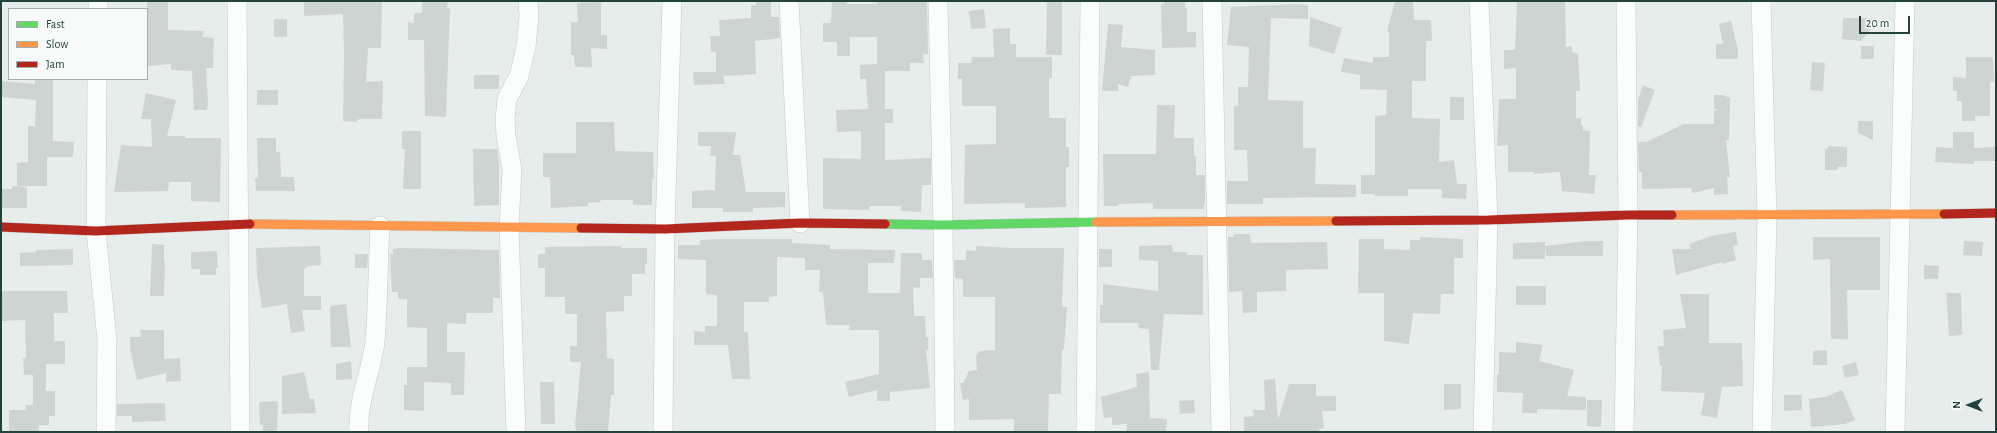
<!DOCTYPE html>
<html>
<head>
<meta charset="utf-8">
<style>
	body { margin:0 }
	#map { position:relative; width:1997px; height:433px; overflow:hidden; background:#e7edeb; font-family:"Alegreya Sans",sans-serif }
	canvas { display:block }
	.frame { position:absolute; inset:0; border:2px solid #23423d; pointer-events:none }
	.legend { position:absolute; left:8px; top:8px; width:140px; height:72px; box-sizing:border-box; background:#f6fbf9; border:1px solid #a2b1ae; margin:0; padding:5px 7px; list-style:none; font-size:12px; color:#23423d }
	.legend li { display:flex; align-items:center; gap:8px; height:20px }
	.legend b { width:20px; border:1px solid #a2b1ae }
	.north { position:absolute; left:1949px; top:385px; width:40px; height:40px; -webkit-text-stroke:3px #f6fbf9; paint-order:stroke; rotate:270deg; font-size:11px; font-weight:700; line-height:16px; text-align:center; color:#23423d }
	.north::after { content:''; display:block; margin:auto; width:14px; height:18px; background:#23423d; clip-path:polygon(50% 0,100% 100%,50% 72%,0 100%) }
	.scale { position:absolute; left:1859px; top:16px; width:51px; height:18px; box-sizing:border-box; border:2px solid #23423d; border-top:0; padding-left:5px; font-size:12px; line-height:14px; white-space:nowrap; color:#23423d; -webkit-text-stroke:3px #f6fbf9; paint-order:stroke }
</style>
</head>
<body>
<div id="map">
<canvas width="1997" height="433"></canvas>
<div class="frame"></div>
<ul class="legend">
<li><b style="height:5px;background:#63d668"></b>Fast</li>
<li><b style="height:5px;background:#ff974d"></b>Slow</li>
<li><b style="height:5px;background:#b3261e"></b>Jam</li>
</ul>
<div class="north">N</div>
<div class="scale">20 m</div>
</div>
<script>
const context = document.querySelector('canvas').getContext('2d');
context.lineJoin = 'round';
function paint(path, color) { context.fillStyle = color; context.fill(path, 'evenodd'); }
function strokePath(path, color, width, dash) { context.strokeStyle = color; context.lineWidth = width; context.lineCap = dash ? 'butt' : 'round'; context.setLineDash(dash || []); context.stroke(path); }
paint(new Path2D(`
	M147 1H168V30L204 31 202 37 214 38 213 68H206L208 103 207 110H194L192 71 171 70V64L147 66Z
	M382 1 381 48H368L366 82 383 81 382 119H360L357 120V122L343 121 344 54 343 14 304 16V2Z
	M422 1H448L447 8 450 9 446 117 425 116 424 40H408V22L414 23V13H422Z
	M756 1H771V17H779L780 38 755 41 756 74 723 76 725 84 694 85 693 72H716V52H711L710 36H720L719 20 751 18V5H756Z
	M832 1H847V4H877V1H927L928 54H923L924 63H910V71H885V109H893V123H885V160L931 158V185H922L921 212 901 211V206H869V210L823 209V158L861 159V131L837 132 836 110 868 109 866 79H860V65L877 64V37H850V56H837V42H823V23H831Z
	M1047 1H1062V55H1046Z
	M1164 1H1185V8H1187V32H1196V47L1162 48 1161 4H1164Z
	M1395 1H1413L1414 20H1431L1432 41H1426V81H1412V118L1440 119 1439 162 1454 160 1457 184H1467L1466 199 1442 198V189H1408V196H1375V194H1361V175H1375V116L1386 115 1387 90 1360 89V75L1341 72 1344 58 1373 63V57H1389V32L1387 31Z
	M1517 1H1565L1566 47 1572 46V52L1578 54 1580 91H1576V118H1581V125H1583V130L1590 131 1589 175H1596L1594 194 1562 191 1560 172 1534 174V172H1508V145L1497 146 1499 99H1516V68L1504 69V50H1515Z
	M601 2V35H607V49L591 48 592 67H575L574 55H571V22H578L577 3Z
	M1295 4 1308 5V19L1271 18 1268 100 1303 101V148H1316L1315 184 1356 185V197L1263 198V204H1227V181H1248L1247 150H1234V106H1238V87H1248L1249 47 1227 45 1231 7Z
	M984 9 986 28 971 29 969 11Z
	M1310 17 1342 28 1334 54 1309 46Z
	M1843 18H1859L1879 19 1861 41 1842 39Z
	M274 19H287V37H274Z
	M1731 21 1738 50V59H1716V44H1723L1719 24Z
	M1108 24 1123 25 1121 47 1155 50V75L1131 76 1128 87 1118 84V91H1102Z
	M1010 28V44H1016V57H1052V78H1049V118H1066V147H1069V167H1066V207L1025 208V203L964 204 965 145 996 144V106H962V79H958V63H971L972 57H994L993 29Z
	M1861 46H1874V59H1861Z
	M1966 57H1993L1994 82H1990V116H1975V121H1962V101H1957V91H1953V77L1966 78Z
	M1812 62 1825 63 1823 91 1810 90Z
	M474 75H499V89H474Z
	M35 79H53V141L74 142 73 157H47V186H17V163L28 162V126H35L36 100 1 97V81L35 84Z
	M1643 85 1655 90 1641 127 1638 126V100Z
	M257 90H278V105H257Z
	M146 93 176 100 167 136H185V138H221L220 202 191 201V182H169L168 191 114 192 121 145 152 147 151 119H141Z
	M1714 95H1723L1730 98 1729 140H1726L1730 177H1727L1728 194 1714 195V188L1692 193 1691 188 1642 189V172H1639L1638 142H1646L1684 124H1714V111L1718 109H1714Z
	M1450 97H1464V120H1450Z
	M1157 105H1175L1174 138H1194V156H1196V175H1205V204H1204V209H1153V203L1118 204V206H1104L1103 154H1156Z
	M1858 121H1873V140L1858 133Z
	M576 122H614L615 151 653 152 654 179H652V205H633V200H600L601 202 588 203V206L551 208 550 177H543V153H576Z
	M402 131H421V189H403L405 149H402Z
	M698 132H736L733 155H740L746 192H785V207L753 208V212H723V208H692V191L715 190 716 156H710L711 146H698Z
	M1953 132H1974V148L1996 147V161H1974V164L1935 162 1936 147 1953 148Z
	M257 138H276V152H280L281 177H294L295 191H256L255 178H258Z
	M1828 146 1847 147V167H1838V170H1825V149H1828Z
	M473 149H497L499 164V205L474 206Z
	M12 186 27 187V208H1V189H12Z
	M1736 232 1738 245 1733 246 1736 260 1722 264V262L1676 275 1672 249H1691L1689 244 1715 235Z
	M1234 234H1250L1251 243 1327 242 1328 269 1286 270V291L1257 292V312L1243 313 1242 291 1229 292 1228 237H1234Z
	M1420 237 1463 239V258H1454V294H1441L1440 314 1413 313 1409 344 1384 341V293H1358L1359 239H1384V249L1410 250V240H1420Z
	M1813 237H1880V290H1847L1848 339H1831L1830 259 1813 260Z
	M721 239H792V243L830 245V249L895 250 894 263H868V293H900L901 253H922V260H932L933 278H920V288L913 287 914 316H925L926 337H928V350H926L930 388 890 392V401H877V390L849 397 845 382 879 374V330H849L850 325H826L823 292H819L820 270H805V258L777 257V296L769 297V302H744V332H748L750 379H732L728 345H694V331L705 332V326H717V295L706 294V260L678 259V245H700V240Z
	M1587 241H1603V256H1546L1545 246Z
	M1964 241 1983 242 1982 256 1963 255Z
	M1545 242V259H1513V243Z
	M152 244 164 245V262H165L164 296H150Z
	M1172 245 1173 252H1187V255H1203V315L1164 314 1159 370H1151L1149 329 1138 328 1139 323H1100V305H1103V284L1158 291V261L1139 260V246Z
	M320 246 321 265 307 266V268H304V296H321V310H302L305 331 291 333 287 304 262 308 257 275 256 248Z
	M621 246V248H647V264H645V274H632V296H624V311L606 312 607 358 614 359V395H611L608 432H577L575 426 581 362H570V346H577V314H565V297H545V268H538V254H545V247Z
	M976 246 1015 248H1064L1062 307H1067L1064 349H1062L1061 394H1049L1048 432H1014V419L969 420V399L963 400 960 383H963L969 371 977 370 976 356 979 351 995 350V297H963V279L955 278 954 260H966V250L976 251Z
	M400 248 499 250 500 298H493V313H466V324L447 323V352H465L464 395H451V383L424 382V411L404 410V385H407V367H427V328L407 327V299H398V292H392L390 254H393V249Z
	M73 249V265L20 266V253L36 252V250Z
	M1099 249H1112V267H1099Z
	M217 251 218 268H216V275H200V269H191V252Z
	M355 254H368L367 268H355Z
	M1924 265 1939 266 1938 279H1924Z
	M1516 286H1546V305H1516Z
	M1 291H67L68 313H54V341H65V364H46V391H55V416H49V425H39V432H9V410H26V405H33V375H24L23 358H26L25 320 1 321Z
	M1946 293H1961L1962 335 1949 336Z
	M1680 294H1709V343H1742L1743 386 1722 387 1717 418 1701 415 1705 393 1661 391 1662 366H1660L1658 346H1664L1663 330 1686 328Z
	M346 304 351 347H331L330 306Z
	M140 330H164V359L180 358 181 381 166 382V373L137 380 130 349V337H141Z
	M1516 342 1543 345 1539 361 1574 370 1567 396 1586 397V410L1537 409V413H1522L1523 393 1497 392V374L1499 375V352L1516 353Z
	M1827 350V365H1813V351Z
	M351 361 352 379 336 380V364Z
	M1856 362 1859 375 1845 378 1842 366Z
	M304 372 310 399H314L316 413 282 414V376Z
	M1149 372 1150 418 1167 419 1166 432H1126L1127 424 1112 425V417L1104 418 1101 397 1137 387 1136 374Z
	M1275 379 1278 420 1289 384H1316V396H1336V411H1322L1324 428 1319 429 1320 432H1244V417L1254 416 1253 410H1265L1264 380Z
	M540 382H554L555 424H541Z
	M1444 384H1461V409L1444 410Z
	M1842 390 1855 420 1845 424 1811 427 1809 399 1825 397Z
	M1784 395H1802V410L1784 411Z
	M1194 400 1195 413 1180 414 1179 401Z
	M1587 400H1602L1601 427 1587 426Z
	M278 401 277 432H263V425H260L259 402Z
	M165 403 166 421 132 422V416H117V404Z`), '#ced4d2');
const street = new Path2D(`
	M237 1 240 432
	M789 1 800 223
	M938 1 943 225 945 432
	M1212 1 1221 432
	M1479 1 1488 220 1483 432
	M1761 1 1767 216 1762 432
	M98 9V1
	M97 79 96 231 107 340 106 432
	M359 432C357 401 371 373 375 342 378 304 378 264 380 226
	M516 432 509 227 512 169 506 136 505 119 507 99 519 76 526 47 529 16 528 1
	M663 432 665 229 672 1
	M1086 432 1090 1
	M1624 432 1628 215 1626 1
	M1895 432 1905 1`);
const fast = new Path2D(`
	M885 224 943 225 1096 222`);
const slow = new Path2D(`
	M1672 215 1944 214
	M1096 222 1336 221
	M250 224 581 228`);
const jam = new Path2D(`
	M1944 214 1996 213
	M1336 221 1488 220 1628 215H1672
	M1 227 96 231 250 224
	M581 228 665 229 800 223 885 224`);
strokePath(street, '#c4cac8', 20);
strokePath(fast, '#c3cac8', 10);
strokePath(slow, '#c3cac8', 10);
strokePath(jam, '#c3cac8', 10);
strokePath(street, '#fbfcfc', 19);
strokePath(fast, '#63d668', 9);
strokePath(slow, '#ff974d', 9);
strokePath(jam, '#b3261e', 9);
</script>
</body>
</html>
